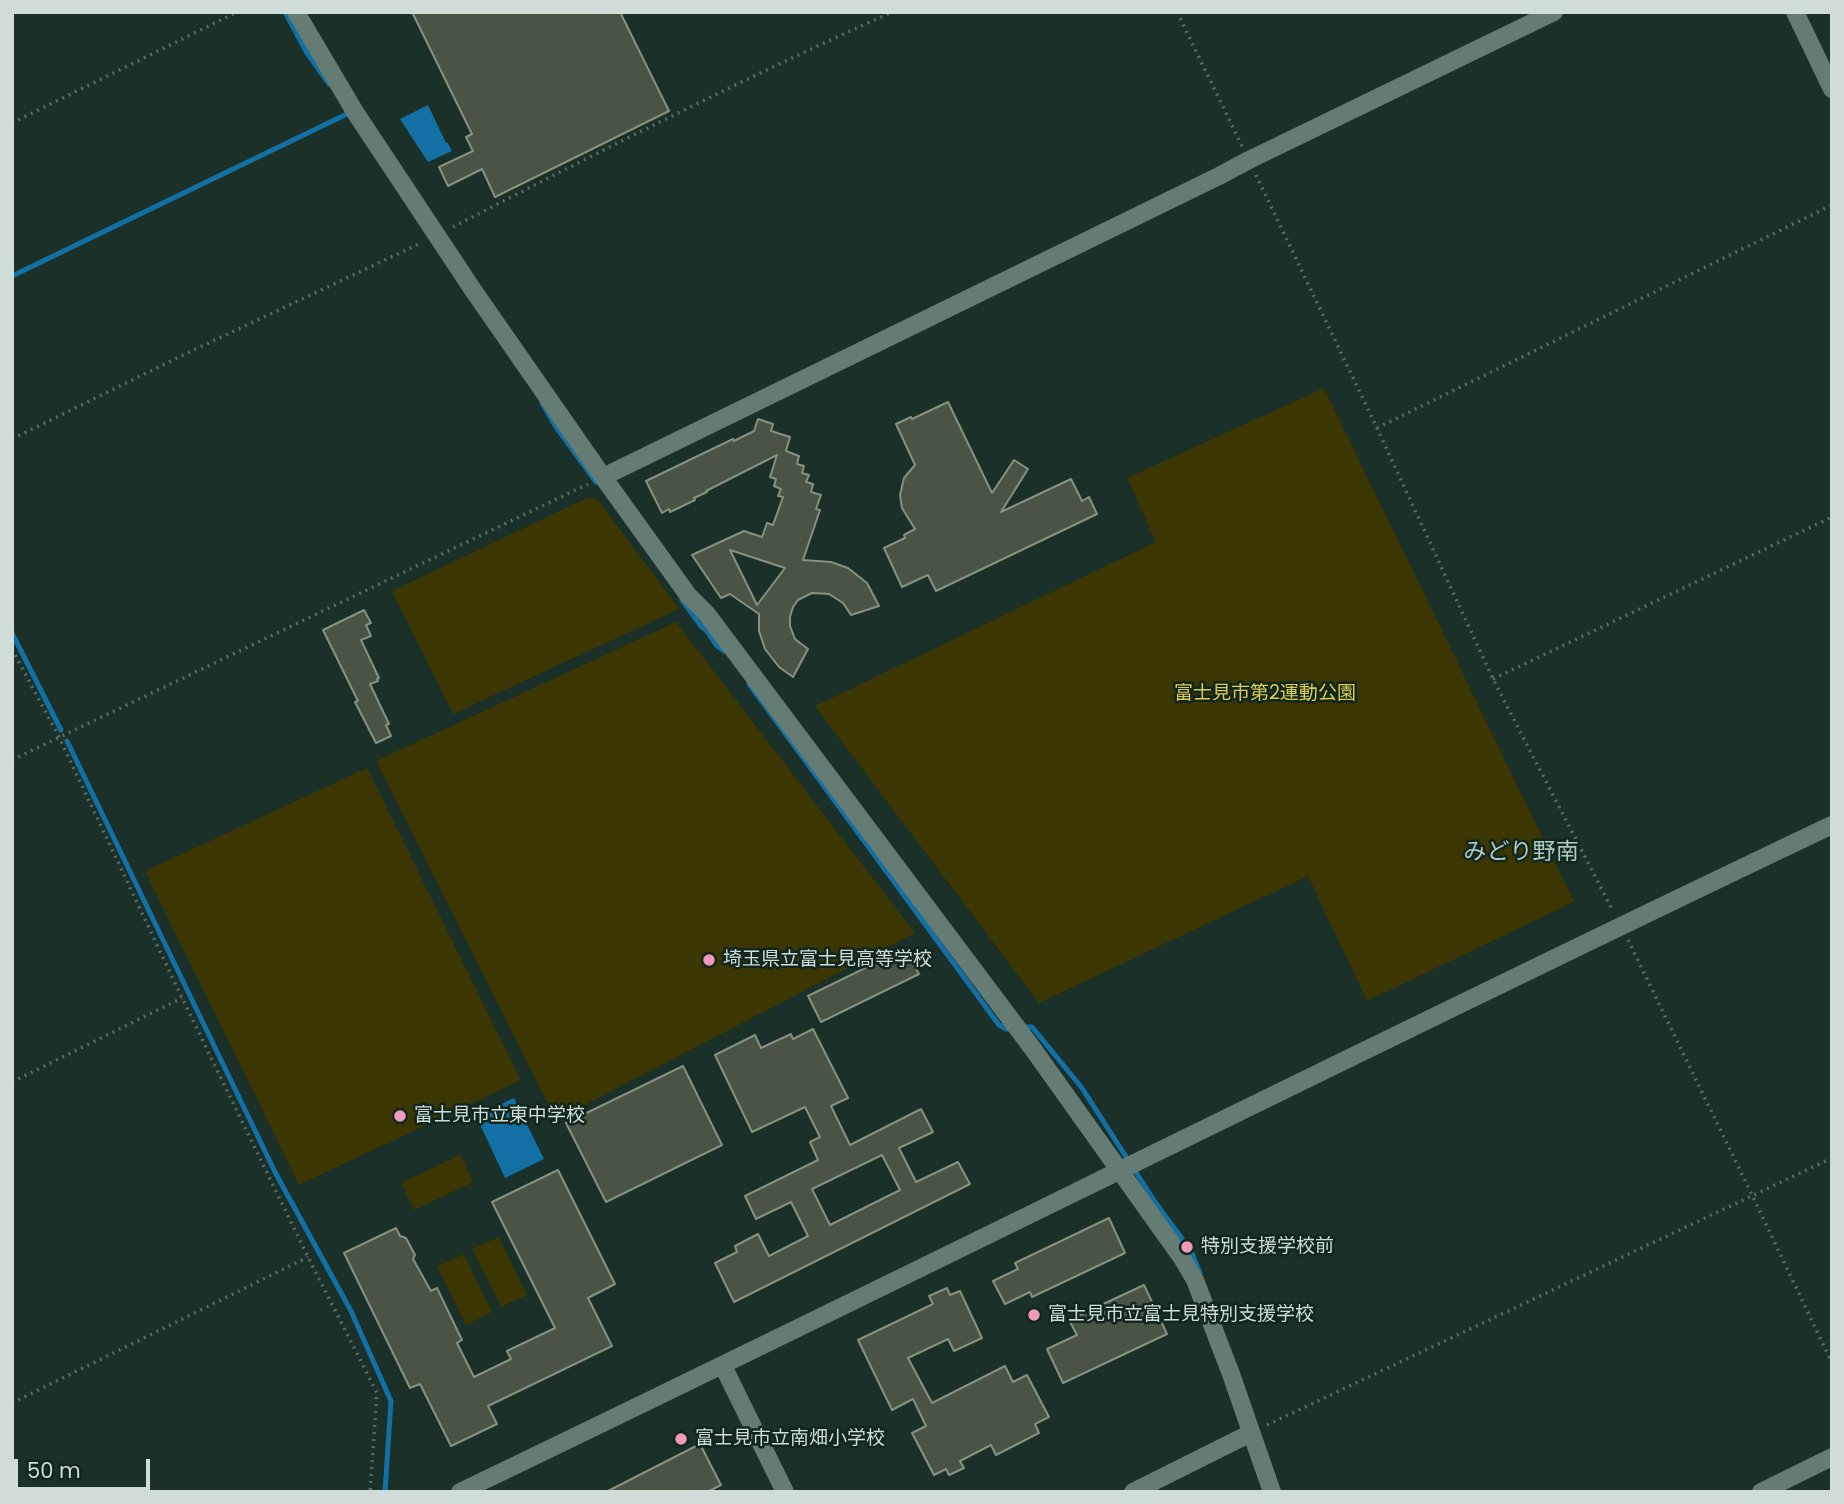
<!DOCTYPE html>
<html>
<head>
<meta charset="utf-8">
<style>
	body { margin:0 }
	#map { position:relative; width:1844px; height:1504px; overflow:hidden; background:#1a3028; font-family:Poppins,sans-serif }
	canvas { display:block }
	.frame { position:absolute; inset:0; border:14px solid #cfdcd7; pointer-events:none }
	.scale { position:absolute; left:14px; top:1459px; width:136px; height:32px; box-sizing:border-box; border:4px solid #cfdcd7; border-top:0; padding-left:9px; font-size:21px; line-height:24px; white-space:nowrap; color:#cfdcd7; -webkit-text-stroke:5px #10261f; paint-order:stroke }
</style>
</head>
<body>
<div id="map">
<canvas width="1844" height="1504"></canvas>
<div class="frame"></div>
<div class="scale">50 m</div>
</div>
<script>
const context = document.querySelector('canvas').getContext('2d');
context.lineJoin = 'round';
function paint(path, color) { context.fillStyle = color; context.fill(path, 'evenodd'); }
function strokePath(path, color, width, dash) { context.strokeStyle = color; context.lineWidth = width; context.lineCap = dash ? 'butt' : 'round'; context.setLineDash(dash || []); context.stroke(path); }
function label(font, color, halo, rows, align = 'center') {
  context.font = font + ' Poppins,"Noto Sans JP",sans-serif'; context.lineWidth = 5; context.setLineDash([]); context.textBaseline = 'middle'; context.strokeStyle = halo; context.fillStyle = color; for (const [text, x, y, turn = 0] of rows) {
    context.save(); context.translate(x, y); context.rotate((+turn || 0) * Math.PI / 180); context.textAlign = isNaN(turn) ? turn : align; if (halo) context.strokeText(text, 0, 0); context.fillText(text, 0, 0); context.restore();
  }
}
paint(new Path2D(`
	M1324 388 1574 902 1367 1001 1308 876 1039 1003 815 706 1156 542 1127 478Z
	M587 498 598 500 679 609 453 714 392 591Z
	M676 622 915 933 556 1120 376 761Z
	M367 768 521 1080 299 1185 145 871Z
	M460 1155 473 1182 414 1210 401 1183Z
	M499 1237 527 1295 501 1307 472 1249Z
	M464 1254 492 1312 466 1325 437 1267Z`), '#3c3602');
paint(new Path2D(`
	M428 105 446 143H448L452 151 428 162 400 119Z
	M514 1098 544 1159 505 1178 476 1116Z`), '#1370a4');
strokePath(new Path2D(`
	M285 12 307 53 329 84
	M12 276 349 113
	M542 403 556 427 596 482
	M682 600 701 626 707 631 717 646 724 651
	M12 633 61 730
	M749 684 999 1025 1006 1029 1013 1028
	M67 741 276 1174 351 1311 391 1401 385 1492
	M1023 1027H1032L1082 1088 1155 1202 1191 1251 1200 1273`), '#1370a4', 5);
const building = new Path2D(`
	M412 12H620L669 111 495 197 482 169 448 186 439 167 473 151 466 137 472 134Z
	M948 402 992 493 1014 460 1028 469 1001 512 1071 479 1082 501 1089 497 1097 514 936 591 928 575 902 587 884 548 905 538 904 535 915 529 902 508 900 495 904 478 915 465 896 424 911 417 912 419Z
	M758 419 773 424 771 431 790 437 786 451 799 456 797 464 804 466 802 473 809 475 806 482 813 484 811 492 821 495 816 509 820 510 803 560 831 562 848 568 867 583 879 606 851 615 843 603 829 594 812 593 798 600 793 607 790 617V626L795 639 808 649 793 677 779 667 765 649 759 631V614L730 594 721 598 692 555 744 531 762 537 767 523 773 525 783 497 778 496 781 489 774 486 776 479 770 477 777 455 706 491 707 492 694 498 695 500 670 512 669 509 662 513 646 481 733 439 734 441 754 431ZM730 550 785 568 757 605Z
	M364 610 371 623 366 625 371 636 361 640 379 678 377 679 378 681 370 684 389 724 386 725 391 736 376 743 355 702 358 701 323 630Z
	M904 949 907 956 914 952 922 967 916 969 919 974 821 1022 808 996Z
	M813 1029 848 1098 831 1106 850 1145 921 1109 933 1132 899 1148 916 1182 958 1162 970 1184 734 1302 715 1263 737 1252 735 1246 758 1234 769 1256 808 1236 791 1202 756 1219 745 1196 818 1160 810 1142 820 1137 805 1107 752 1132 715 1055 755 1035 761 1048 791 1034 793 1039ZM882 1155 900 1190 830 1225 812 1189Z
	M683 1066 722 1145 606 1202 566 1123Z
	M558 1170 615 1284 588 1298 612 1346 488 1406 497 1424 451 1446 420 1384 410 1388 344 1253 396 1228 400 1236 406 1238 415 1255 413 1259 431 1291 437 1288 462 1340 457 1343 474 1377 511 1359 507 1351 555 1328 492 1202Z
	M1109 1218 1125 1253 1032 1297 1030 1292 1005 1304 993 1281 1018 1269 1015 1263Z
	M1144 1285 1167 1334 1063 1383 1047 1349 1077 1335 1069 1320Z
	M947 1288 950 1295 960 1291 982 1338 954 1351 948 1339 908 1358 932 1403 1005 1366 1013 1382 1027 1375 1049 1417 1035 1424 1039 1433 996 1455 991 1445 960 1461 964 1468 949 1475 946 1469 934 1475 912 1433 926 1426 913 1399 892 1410 858 1340 933 1304 929 1296Z
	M700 1444 721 1485 707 1492H606Z`);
paint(building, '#495444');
strokePath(building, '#859280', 2);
strokePath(new Path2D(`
	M1177 12 1242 146
	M12 123 237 12
	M1256 175 1377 428 1493 679 1613 911
	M453 227C598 152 743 79 892 12
	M1377 428 1832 205
	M12 439 181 356 421 243
	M12 649 59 737 182 998 308 1257 377 1393 370 1492
	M1493 679 1832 517
	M12 760 588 484
	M1628 940 1753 1197 1832 1363
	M12 1082 182 998
	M12 1403 308 1257
	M1267 1425 1832 1158`), '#596b64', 3.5, [2, 5]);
strokePath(new Path2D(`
	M296 12 355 112 473 290 603 477 688 595 706 613 1033 1049 1182 1258 1195 1280 1231 1374 1272 1492
	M1795 12 1832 89
	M603 477 1219 176 1249 160 1554 12
	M723 1366 785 1492
	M460 1492C918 1272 1373 1043 1832 825
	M1133 1492 1251 1433
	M1761 1492 1832 1457`), '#657c74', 18);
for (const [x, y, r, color] of [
	[709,960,7,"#ef9ab8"],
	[400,1116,7,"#ef9ab8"],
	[1187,1247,7,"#ef9ab8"],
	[1034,1315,7,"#ef9ab8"],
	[681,1439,7,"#ef9ab8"]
]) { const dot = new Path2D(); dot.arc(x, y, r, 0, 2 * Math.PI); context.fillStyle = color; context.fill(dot); strokePath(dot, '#10261f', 2.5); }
label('19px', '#ddcc4f', '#10261f', [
	["富士見市第2運動公園",1265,694]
]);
label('19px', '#cfdcd7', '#10261f', [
	["埼玉県立富士見高等学校",723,960],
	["富士見市立東中学校",414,1116],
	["特別支援学校前",1201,1247],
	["富士見市立富士見特別支援学校",1048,1315],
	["富士見市立南畑小学校",695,1439]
], 'left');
label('23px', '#afc9bf', '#10261f', [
	["みどり野南",1521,853]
]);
</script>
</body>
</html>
